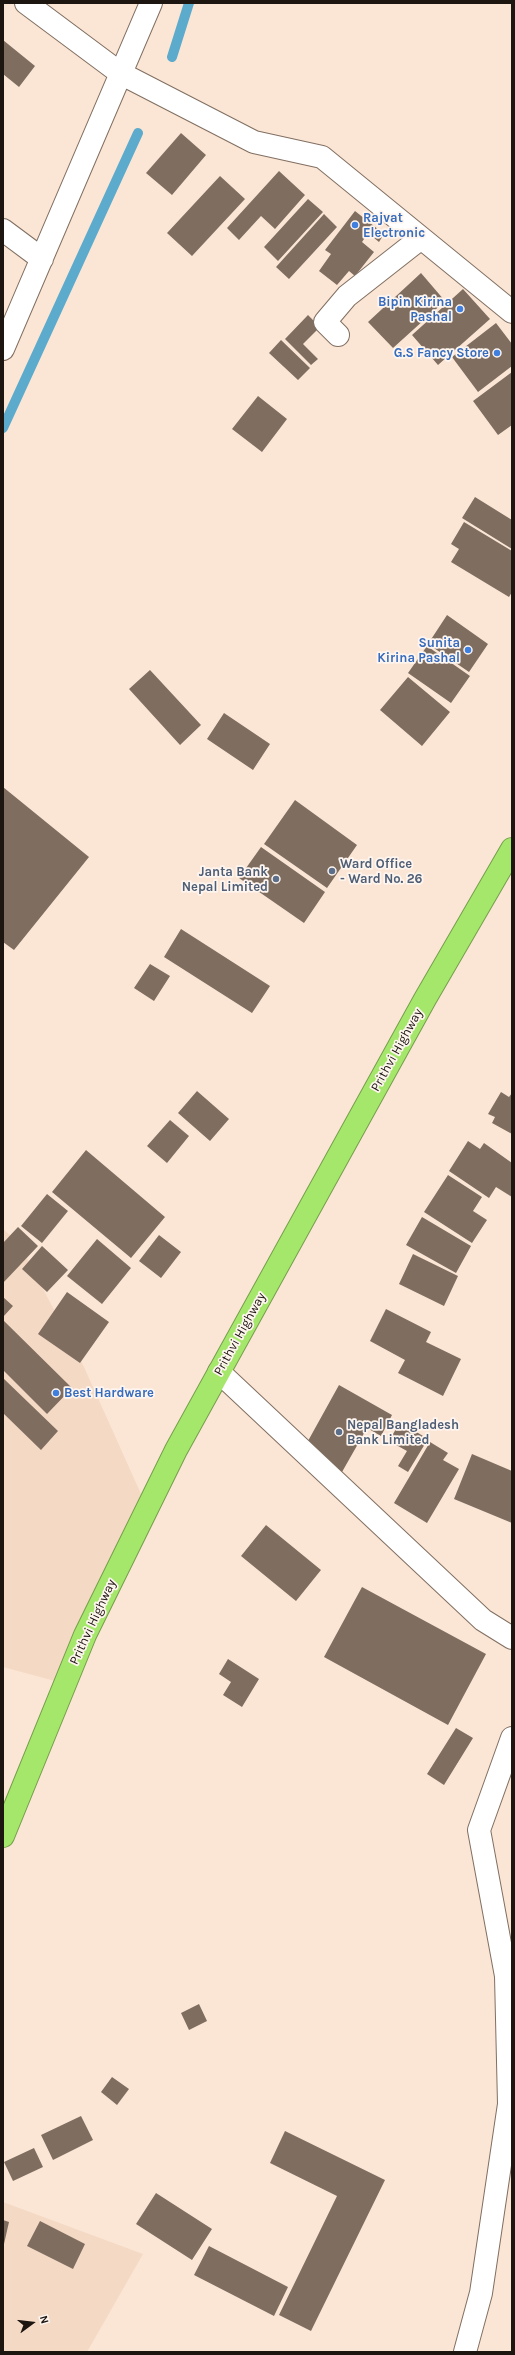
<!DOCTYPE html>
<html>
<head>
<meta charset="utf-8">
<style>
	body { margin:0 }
	#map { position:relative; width:515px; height:2355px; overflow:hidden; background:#fbe6d6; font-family:Karla,sans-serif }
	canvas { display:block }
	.frame { position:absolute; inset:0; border:4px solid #1c1510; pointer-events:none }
	.north { position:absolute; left:12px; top:2303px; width:40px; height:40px; -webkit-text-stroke:3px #fef5ef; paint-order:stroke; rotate:75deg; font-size:11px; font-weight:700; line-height:16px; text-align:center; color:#1c1510 }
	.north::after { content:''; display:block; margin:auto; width:14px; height:18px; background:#1c1510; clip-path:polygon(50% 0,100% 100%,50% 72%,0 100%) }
</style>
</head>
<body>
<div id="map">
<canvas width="515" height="2355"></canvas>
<div class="frame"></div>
<div class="north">N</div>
</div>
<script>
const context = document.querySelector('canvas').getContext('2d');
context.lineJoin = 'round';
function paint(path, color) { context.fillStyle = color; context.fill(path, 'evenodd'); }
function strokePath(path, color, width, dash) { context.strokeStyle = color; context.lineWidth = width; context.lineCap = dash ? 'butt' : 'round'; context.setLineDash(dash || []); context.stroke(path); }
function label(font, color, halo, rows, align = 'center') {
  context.font = font + ' Karla,sans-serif'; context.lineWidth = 3.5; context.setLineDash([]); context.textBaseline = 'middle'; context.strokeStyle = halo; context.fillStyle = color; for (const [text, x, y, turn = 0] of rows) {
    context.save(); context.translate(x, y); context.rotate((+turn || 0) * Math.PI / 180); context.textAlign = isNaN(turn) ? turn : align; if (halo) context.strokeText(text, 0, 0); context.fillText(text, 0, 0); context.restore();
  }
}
paint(new Path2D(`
	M3 1229 19 1243 84 1367 141 1494 66 1684 3 1667Z
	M3 2202 143 2254 87 2352H3Z`), '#f4d9c4');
strokePath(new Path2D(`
	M172 57 189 3
	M3 428 138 133`), '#5dabcc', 10);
paint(new Path2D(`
	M3 40 35 66 19 87 3 74Z
	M181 133 206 155 172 195 146 173Z
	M279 171 305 195 275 229 261 216 239 240 227 228Z
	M220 176 245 199 192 256 167 233Z
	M308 199 323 212 278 261 264 247Z
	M355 211 384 234 379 242 368 233 362 242 374 252 355 276 349 271 337 285 319 271 331 254 325 250Z
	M324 214 337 227 289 279 276 267Z
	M421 273 445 301 393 348 368 322Z
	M463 289 490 319 438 365 412 335Z
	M308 315 320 327 303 344 318 359 311 365 285 339Z
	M496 323 512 344V366L478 392 452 357Z
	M281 340 310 368 298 380 269 353Z
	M512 372V425L498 435 473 401Z
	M258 396 287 419 262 452 232 429Z
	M475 497 512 520V549L462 518Z
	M464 522 512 551V592L509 597 451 562 459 549 451 544Z
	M447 615 488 644 469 672 428 644Z
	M427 646 470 676 451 703 408 673Z
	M150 670 201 725 180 745 129 689Z
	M408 677 450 712 422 746 380 710Z
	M224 713 270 744 253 770 207 739Z
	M3 787 89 857 14 950 3 942Z
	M295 800 357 845 327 888 264 844Z
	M261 847 325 892 304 923 239 878Z
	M181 929 270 986 252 1013 164 957Z
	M150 964 170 976 154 1001 134 988Z
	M197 1091 229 1119 210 1141 178 1113Z
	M501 1092 509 1097 512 1093V1134L492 1123 495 1117 488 1114Z
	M170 1120 189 1136 167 1163 147 1146Z
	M468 1141 480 1149 484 1143 512 1163V1197L496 1187 489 1198 449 1171Z
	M86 1150 165 1217 131 1258 52 1192Z
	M448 1175 482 1197 473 1211 487 1220 472 1243 424 1212Z
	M47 1194 68 1211 42 1243 21 1226Z
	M422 1217 471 1246 456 1273 406 1245Z
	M18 1227 38 1246 3 1283V1243Z
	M159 1235 181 1252 161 1278 139 1261Z
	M97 1239 131 1268 102 1304 67 1276Z
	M42 1246 68 1270 47 1292 22 1269Z
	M413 1254 458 1276 444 1306 399 1284Z
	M67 1292 109 1322 80 1363 38 1334Z
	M3 1297 13 1306 3 1317Z
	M386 1309 431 1332 426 1342 461 1359 443 1396 398 1373 405 1360 370 1341Z
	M3 1320 72 1388 47 1414 3 1370Z
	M3 1378 58 1431 41 1450 3 1413Z
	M339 1385 392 1415 381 1436 367 1428 342 1472 303 1450Z
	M400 1422 428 1439 408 1472 398 1466 407 1451 389 1441Z
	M430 1442 448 1453 443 1460 459 1469 427 1523 394 1503Z
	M472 1454 512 1471V1523L454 1499Z
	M266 1525 321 1570 296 1601 241 1556Z
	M362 1587 486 1654 448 1725 324 1657Z
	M228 1659 259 1679 242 1707 223 1695 231 1682 219 1674Z
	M456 1728 473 1738 444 1785 427 1774Z
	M199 2004 207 2021 189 2030 181 2013Z
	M112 2077 129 2089 117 2105 101 2092Z
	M81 2116 93 2140 53 2160 41 2135Z
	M285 2131 385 2180 311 2331 279 2315 337 2196 270 2163Z
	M34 2148 43 2167 13 2181 4 2162Z
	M156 2193 212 2229 192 2260 136 2224Z
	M3 2220 9 2222 4 2244H3Z
	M40 2221 85 2244 73 2269 27 2246Z
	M209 2246 288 2287 274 2316 194 2275Z`), '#7f6d5f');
const minor = new Path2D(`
	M26 3 120 73 254 142 322 157 512 312
	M3 230 42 259
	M338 335 325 322 347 296 421 238
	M3 349 151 3
	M219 1372 483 1620 512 1638
	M465 2352 481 2293 509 2104 506 1976 479 1830 512 1738`);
const highway = new Path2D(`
	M3 1836 85 1635 176 1450 425 999 512 849`);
strokePath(minor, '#816f61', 24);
strokePath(highway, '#759e4b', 24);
strokePath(minor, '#fff', 22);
strokePath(highway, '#a5e76b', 22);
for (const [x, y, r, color] of [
	[355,225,4,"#3f7fe0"],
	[460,309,4,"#3f7fe0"],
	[497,353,4,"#3f7fe0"],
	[468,650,4,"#3f7fe0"],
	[332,871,4,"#5c6f8a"],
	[276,879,4,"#5c6f8a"],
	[56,1393,4,"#3f7fe0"],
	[339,1432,4,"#5c6f8a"]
]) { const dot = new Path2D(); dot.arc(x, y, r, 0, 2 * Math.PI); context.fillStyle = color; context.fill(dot); strokePath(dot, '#fef5ef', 1.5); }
label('bold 13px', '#366cbe', '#fef5ef', [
	["Rajvat",363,218,"left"],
	["Electronic",363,233,"left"],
	["Bipin Kirina",452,302],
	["Pashal",452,317],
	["G.S Fancy Store",489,353],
	["Sunita",460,643],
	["Kirina Pashal",460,658],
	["Best Hardware",64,1393,"left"]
], 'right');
label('bold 13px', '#4e5e75', '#fef5ef', [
	["Ward Office",340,864],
	["- Ward No. 26",340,879],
	["Janta Bank",268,872,"right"],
	["Nepal Limited",268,887,"right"],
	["Nepal Bangladesh",347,1425],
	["Bank Limited",347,1440]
], 'left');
label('13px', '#1c1510', '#fef5ef', [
	["Prithvi Highway",397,1050,-61],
	["Prithvi Highway",240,1334,-61],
	["Prithvi Highway",93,1622,-65]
]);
</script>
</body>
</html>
